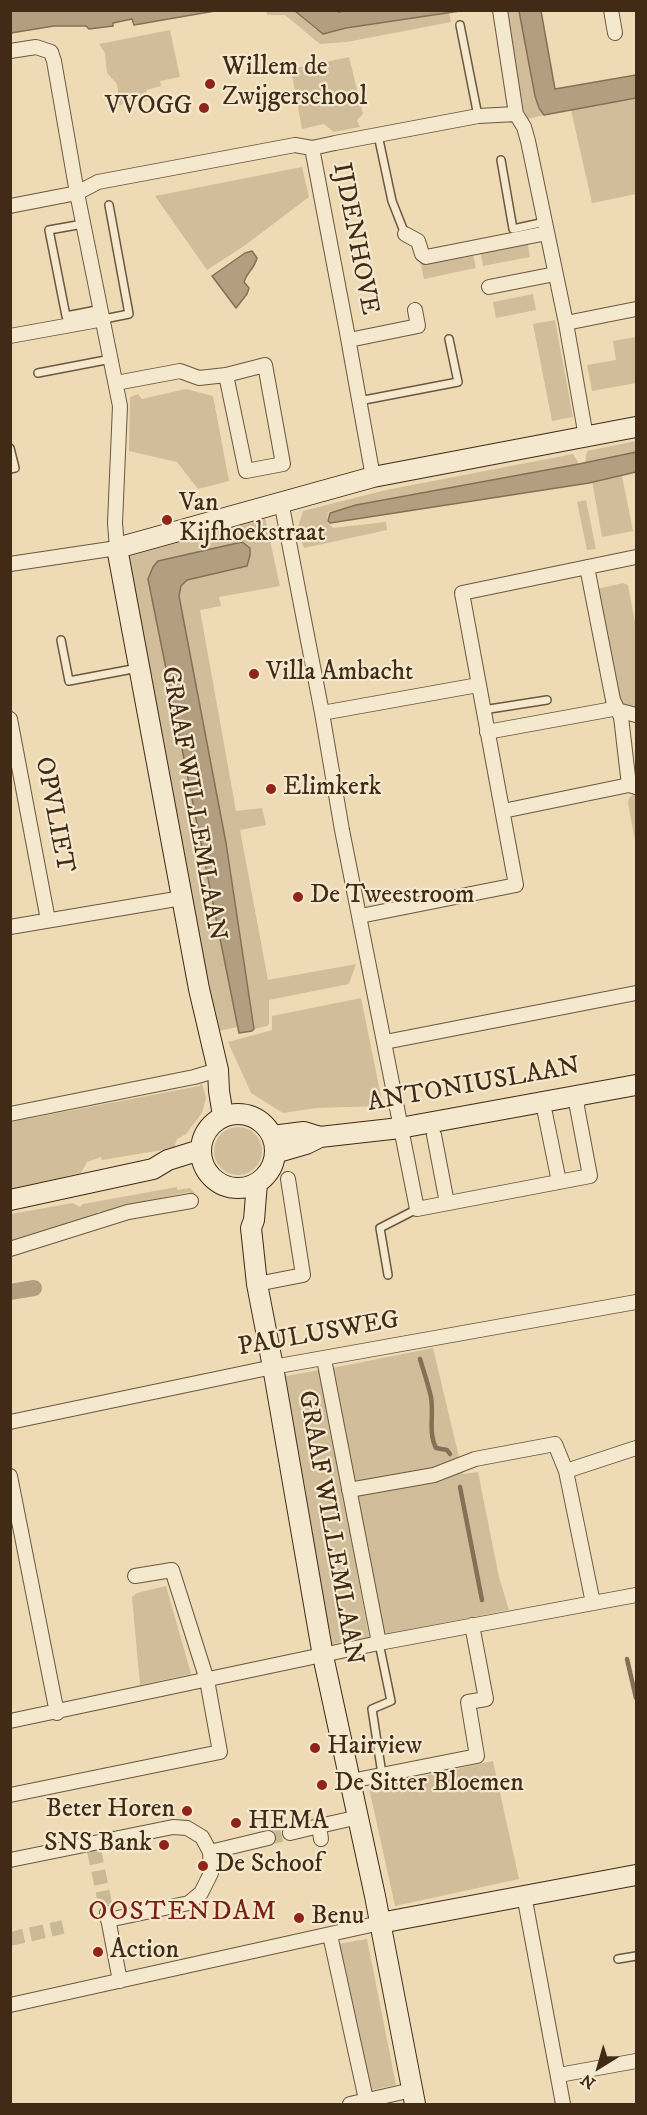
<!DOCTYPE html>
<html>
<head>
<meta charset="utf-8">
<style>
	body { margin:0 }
	#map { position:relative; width:647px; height:2115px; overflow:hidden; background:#eedbb5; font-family:"IM FELL DW Pica",serif }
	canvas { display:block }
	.frame { position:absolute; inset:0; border:12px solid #412a16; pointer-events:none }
	.north { position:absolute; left:569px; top:2037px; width:60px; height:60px; -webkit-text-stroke:4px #f4e8cf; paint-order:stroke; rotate:217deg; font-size:16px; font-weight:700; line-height:24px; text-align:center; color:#412a16 }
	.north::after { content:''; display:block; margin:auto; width:21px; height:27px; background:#412a16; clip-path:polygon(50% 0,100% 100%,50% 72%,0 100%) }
</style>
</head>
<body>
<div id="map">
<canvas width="647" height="2115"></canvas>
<div class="frame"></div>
<div class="north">N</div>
</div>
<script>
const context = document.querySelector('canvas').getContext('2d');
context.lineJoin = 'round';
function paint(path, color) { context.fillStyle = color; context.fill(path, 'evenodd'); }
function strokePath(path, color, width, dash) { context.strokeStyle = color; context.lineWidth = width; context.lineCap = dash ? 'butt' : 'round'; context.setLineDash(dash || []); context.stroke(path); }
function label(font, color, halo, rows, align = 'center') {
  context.font = font + ' "IM FELL DW Pica",serif'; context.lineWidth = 4.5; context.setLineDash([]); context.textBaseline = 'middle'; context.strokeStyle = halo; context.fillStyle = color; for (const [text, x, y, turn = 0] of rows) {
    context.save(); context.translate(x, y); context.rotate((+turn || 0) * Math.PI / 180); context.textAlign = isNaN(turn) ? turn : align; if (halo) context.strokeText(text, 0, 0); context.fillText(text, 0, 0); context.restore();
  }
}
paint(new Path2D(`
	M266 11H295L316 30H336L449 13 451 22 347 42 320 44 285 15H267Z
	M507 11H519L535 96 539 108 544 115 528 119 523 109Z
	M170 30 180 77 160 81 161 86 146 90 148 100 114 106 118 90 117 84 107 73 105 53 99 44Z
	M349 57 363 114 357 120 360 127 334 132 324 124 302 129 291 69Z
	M636 98V194L592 203 571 110Z
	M302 167 309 197 244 246 207 270 155 196Z
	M527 240 530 257 483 266 480 250Z
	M472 250 476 268 424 279 420 260Z
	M533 294 536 310 496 318 493 302Z
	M555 320 573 417 552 421 533 324Z
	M636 337V383L592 391 587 365 616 360 613 341Z
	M186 389 213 396 229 481 198 489 177 462 129 451 130 397 138 394 142 399Z
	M636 441V453L585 463 587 451Z
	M573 454 579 464 328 512 327 522 333 528 386 522 387 530 304 548 297 530 303 511 386 490Z
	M622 476 633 531 602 537 592 481Z
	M586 500 596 549 587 550 577 502Z
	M264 513 280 586 219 597 221 606 200 610 236 811 262 808 266 825 240 830 268 980 356 964 349 984 269 1000V1024L267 1026 254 1029 226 843 179 596 181 586 186 580 247 566 148 579 238 1027 214 1032 128 557 130 548Z
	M623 583 628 585 636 627V714L609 701 588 591Z
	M636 792V846L628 803 629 798Z
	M361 998 383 1106 316 1108 283 1113 251 1093 228 1042 272 1030V1016Z
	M202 1083 206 1098 202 1113 186 1134 177 1139 174 1148 102 1160 101 1157 87 1162 81 1173 11 1189V1122L199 1086Z
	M214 1151a24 24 0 1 1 48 0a24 24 0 1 1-48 0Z
	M177 1187V1190L190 1188 195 1193 191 1197 189 1192 132 1204 101 1213 100 1211 97 1213 102 1214 11 1242V1214L73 1203 80 1207 83 1204Z
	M433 1348 463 1474 478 1472 499 1577 509 1610 381 1635 332 1368Z
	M320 1370 369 1637 332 1644 280 1377Z
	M166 1586 191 1674 140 1685 132 1597 137 1593Z
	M493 1761 519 1879 395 1906 369 1788Z
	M367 1939 396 2085 366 2091 338 1944Z`), '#d1bd9a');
const water = new Path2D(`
	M11 10H215V11L134 25 132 19 113 23V26L89 29 86 26H54L11 33Z
	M337 11 339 12 347 10 460 11 346 28 323 34 295 11Z
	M519 11H541L555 89 636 75V98L544 115 539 108 535 96Z
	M252 251 257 258C254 270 247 271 244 282L249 288 247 294 236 308 212 276 245 253Z
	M636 452V472L589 483 330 523 328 521 330 513 356 505 579 464Z
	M242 542 250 548V555L247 566 187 580 181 586 179 596 226 843 254 1029 252 1031 239 1033 148 579 153 567 158 561Z`);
paint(water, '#b39f7f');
strokePath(water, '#857055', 1.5);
strokePath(new Path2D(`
	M420 1359C424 1372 428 1384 431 1397 434 1414 428 1433 436 1448L447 1450 450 1454
	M460 1487 482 1600
	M627 1659 636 1698`), '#857055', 4.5);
strokePath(new Path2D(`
	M10 1292 34 1288`), '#b39f7f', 16);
strokePath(new Path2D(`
	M268 1838 290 1833
	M94 1850 107 1913
	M10 1939 63 1927`), '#cbb895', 14, [14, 7]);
const lane = new Path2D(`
	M460 25 478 116
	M378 135 392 201 405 234
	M501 160 513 229 545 222
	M83 224 49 230 66 316 102 309
	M104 319 129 314 109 205
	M38 373 111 359
	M359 401 458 382 449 339
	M10 448 15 468 10 469
	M61 640 69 681 138 668
	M483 710 547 700
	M388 1275 380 1228 417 1209
	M379 1643 391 1701 372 1709 382 1774
	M618 1959 636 1956`);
const street = new Path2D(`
	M500 10 516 114
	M611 10 615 33
	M10 51 36 47 51 52 54 61 77 193 120 406 115 523 117 548 10 564
	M10 206 77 193 98 182 295 145 312 148
	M405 234 418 241 422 254 426 257 547 233
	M489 287 555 274
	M566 323 636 309
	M10 336 104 319
	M349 340 418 326 415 310
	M116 383 180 371 199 378 226 375 265 365 283 464 246 471 226 375
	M373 477 346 327 312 148 335 143 478 116 516 114 524 127 528 141 566 323 586 437
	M281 501 322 713 342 830 417 1209 590 1176 577 1107 578 1096
	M587 567 613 700 621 717 629 785 636 787
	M322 713 478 685
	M10 719 48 920
	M487 732 613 709 636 715
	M503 811 629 785
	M360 916 516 885 462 593 636 557
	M10 927 182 898
	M385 1042 636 993
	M545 1113 559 1182
	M10 1114 194 1077 218 1070
	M434 1135 447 1203
	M10 1249 128 1212 191 1201
	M257 1284 303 1275 288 1179
	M324 1359 379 1643
	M10 1422 273 1367 636 1302
	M566 1471 636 1448
	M10 1476 57 1713
	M349 1490 434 1475 475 1459 555 1444 566 1471 593 1603
	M10 1721 379 1643 636 1595
	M351 1781 477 1756 468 1702 486 1699 472 1625
	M10 1795 220 1752 207 1680 172 1570 135 1576
	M290 1833 319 1826
	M321 1839 319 1826 359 1817
	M210 1852 268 1838
	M10 1860 173 1827 187 1828 202 1837 210 1852 211 1873 201 1893 189 1903 108 1920
	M524 1895 563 2104
	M107 1913 120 1981
	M330 1935 367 2104
	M10 2005 380 1923
	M559 2075 636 2061
	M350 2104 412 2090`);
const secondary = new Path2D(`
	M201 1151a37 37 0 1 1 74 0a37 37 0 1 1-74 0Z
	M223 1116 219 1091 218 1070 199 989 117 548 373 477 636 427
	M272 1136 304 1132 320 1137 400 1128 636 1085
	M275 1153 306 1144 320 1137
	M257 1183 254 1220 251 1228 257 1284 273 1367 323 1656 375 1896 415 2104
	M10 1200 153 1169 168 1160 200 1150
	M380 1923 636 1875`);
strokePath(lane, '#6c563e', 10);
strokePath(street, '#6c563e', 16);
strokePath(secondary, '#412a16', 22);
strokePath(lane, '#f4e8cf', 7);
strokePath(street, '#f4e8cf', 14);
strokePath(secondary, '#f4e8cf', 20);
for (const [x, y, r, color] of [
	[210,84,6,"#8f2418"],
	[204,108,6,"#8f2418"],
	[167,520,6,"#8f2418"],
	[254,674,6,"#8f2418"],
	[271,789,6,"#8f2418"],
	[298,897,6,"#8f2418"],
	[315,1748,6,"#8f2418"],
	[322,1785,6,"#8f2418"],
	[187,1811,6,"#8f2418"],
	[236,1823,6,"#8f2418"],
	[164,1845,6,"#8f2418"],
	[203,1866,6,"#8f2418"],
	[299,1918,6,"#8f2418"],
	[98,1952,6,"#8f2418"]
]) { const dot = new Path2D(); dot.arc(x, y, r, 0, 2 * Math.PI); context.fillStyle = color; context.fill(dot); strokePath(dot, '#f4e8cf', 2); }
label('26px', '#412a16', '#f4e8cf', [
	["Willem de",222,69],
	["Zwijgerschool",222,99],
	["VVOGG",192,108,"right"],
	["Van",179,505],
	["Kijfhoekstraat",179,535],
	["Villa Ambacht",266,674],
	["Elimkerk",283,789],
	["De Tweestroom",310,897],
	["Hairview",327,1748],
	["De Sitter Bloemen",334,1785],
	["Beter Horen",175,1811,"right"],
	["HEMA",248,1823],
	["SNS Bank",152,1845,"right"],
	["De Schoof",215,1866],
	["Benu",311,1918],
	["Action",110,1952]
], 'left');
label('26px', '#412a16', '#f4e8cf', [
	["IJDENHOVE",354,239,79],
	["GRAAF WILLEMLAAN",192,804,80],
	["OPVLIET",53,815,79],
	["ANTONIUSLAAN",474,1086,-10],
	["PAULUSWEG",319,1335,-10],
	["GRAAF WILLEMLAAN",329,1528,80]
]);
context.letterSpacing = '1.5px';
label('27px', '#7a1f14', '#f4e8cf', [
	["OOSTENDAM",183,1913]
]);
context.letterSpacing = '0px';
</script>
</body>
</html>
